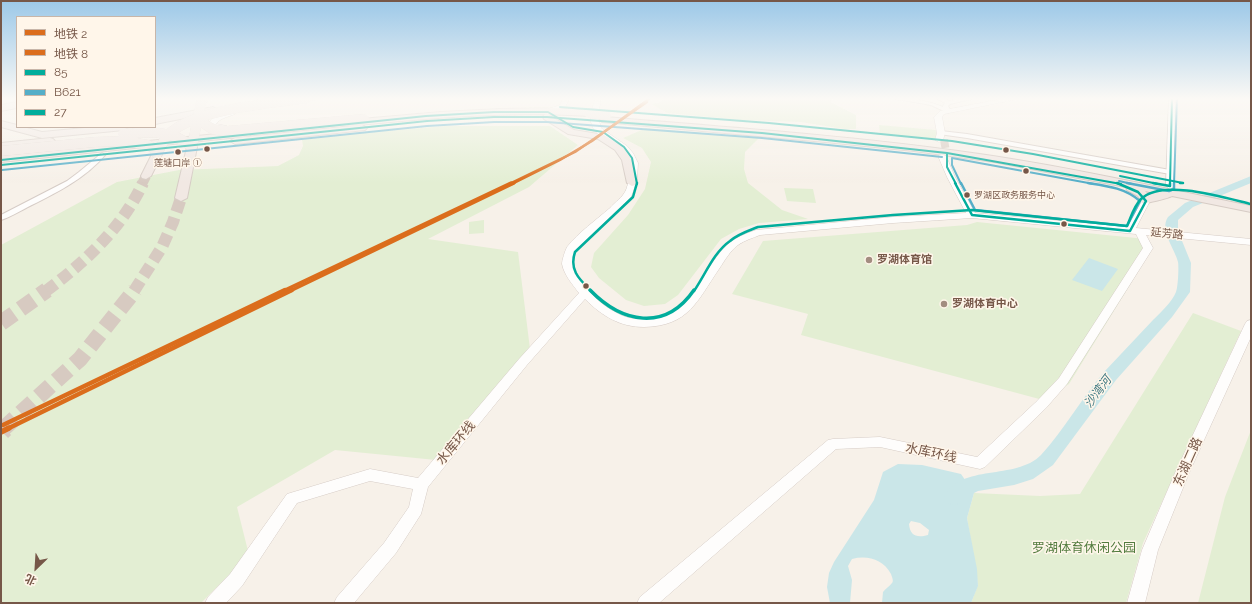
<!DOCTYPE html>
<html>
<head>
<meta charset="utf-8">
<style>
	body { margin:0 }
	#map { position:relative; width:1252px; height:604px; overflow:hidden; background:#f7f1e9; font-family:Raleway,"Noto Sans SC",sans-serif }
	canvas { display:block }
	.frame { position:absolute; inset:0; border:2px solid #765748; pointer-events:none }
	.legend { position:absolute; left:16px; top:16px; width:140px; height:112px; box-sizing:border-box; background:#fff6ea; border:1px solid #c8b6a9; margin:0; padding:5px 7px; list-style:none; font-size:12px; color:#765748 }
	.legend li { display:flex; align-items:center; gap:8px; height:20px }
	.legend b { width:20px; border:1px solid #c8b6a9 }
	.north { position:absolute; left:16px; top:548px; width:40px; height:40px; -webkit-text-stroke:3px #fff6ea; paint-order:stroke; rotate:205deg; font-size:11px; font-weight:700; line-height:16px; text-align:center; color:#765748 }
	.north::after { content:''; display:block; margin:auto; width:14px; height:18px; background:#765748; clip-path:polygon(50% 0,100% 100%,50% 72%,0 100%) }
</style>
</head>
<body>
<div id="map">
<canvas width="1252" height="604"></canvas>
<div class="frame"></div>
<ul class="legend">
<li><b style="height:5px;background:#db6d1c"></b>地铁 2</li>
<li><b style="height:5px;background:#db6d1c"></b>地铁 8</li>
<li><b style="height:5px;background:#01ad9c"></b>85</li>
<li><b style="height:5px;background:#54aec8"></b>B621</li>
<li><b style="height:5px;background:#01ad9c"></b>27</li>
</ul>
<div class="north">北</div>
</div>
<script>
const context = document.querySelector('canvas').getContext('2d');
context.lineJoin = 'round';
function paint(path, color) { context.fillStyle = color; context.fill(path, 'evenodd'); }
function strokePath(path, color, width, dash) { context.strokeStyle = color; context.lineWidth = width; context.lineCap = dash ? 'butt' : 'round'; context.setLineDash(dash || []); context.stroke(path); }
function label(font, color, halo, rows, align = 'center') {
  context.font = font + ' Raleway,"Noto Sans SC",sans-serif'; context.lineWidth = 3; context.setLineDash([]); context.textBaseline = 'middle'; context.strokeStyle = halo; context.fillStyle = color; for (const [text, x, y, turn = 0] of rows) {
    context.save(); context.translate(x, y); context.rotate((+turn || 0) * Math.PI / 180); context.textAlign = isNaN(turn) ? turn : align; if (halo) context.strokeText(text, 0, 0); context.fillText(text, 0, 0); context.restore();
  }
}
paint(new Path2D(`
	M663 98H833L831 102 856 115V129H844L801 122 741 120 667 113 651 104 661 102Z
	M879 125 936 130 938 139 880 134Z
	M444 126H550L578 145 529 187 428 239 518 252 530 349 436 460 335 450 237 507 249 555 201 603H1V245L117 182 179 170 278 166 299 155 303 146 302 140 352 134Z
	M646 128 759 138 745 152 744 169 748 183 782 210 808 219 759 223 739 229 721 239 678 295 665 304 644 306 626 300 599 278 591 267 594 253 628 215 645 189 651 162 642 148 623 138Z
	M784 188 813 189 816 203 787 201Z
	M484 220V233L469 234V222Z
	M977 222 1146 239 1152 249 1069 384 1043 400 801 335 808 314 732 294 763 241 967 225Z
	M1193 313 1241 331 1143 543 1126 603H971L978 585 967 518 974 493 1040 496 1080 494Z
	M1251 430V603H1198L1225 497Z`), '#e3eed3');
paint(new Path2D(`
	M1089 258 1118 269 1102 291 1072 280Z
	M898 464 922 465 961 474 974 493 967 518 977 569 978 586 971 603H882L883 592C885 589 890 586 892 583 894 581 892 577 891 574 883 559 867 555 852 559L848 566 852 580 850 603H830L827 587 829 573 834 562 874 500 883 472ZM911 521 920 523 929 530 928 535C917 538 910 536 909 524Z`), '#cae6e8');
paint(new Path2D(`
	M1251 176V183L1193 207 1178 220V231L1191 263 1190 292 1172 317 1116 380 1053 465 1033 479 1014 485 978 491 968 496 961 503 954 505 947 503 944 497C961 463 1015 481 1041 455 1065 429 1082 397 1105 371 1121 354 1137 337 1153 320 1161 312 1172 302 1176 292 1178 288 1179 267 1178 262 1175 249 1159 230 1168 217L1185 203Z`), '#cae6e8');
strokePath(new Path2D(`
	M944 140 947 156`), '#d7cac1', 8, [8, 3.5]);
strokePath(new Path2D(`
	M142 184 146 176`), '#d7cac1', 10, [10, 5]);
strokePath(new Path2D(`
	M46 291C85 262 122 228 143 183
	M134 291 162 247 173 222 181 198`), '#d7cac1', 12, [12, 6]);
strokePath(new Path2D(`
	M1 323 47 290
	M3 429 80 359 135 290`), '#d7cac1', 16, [16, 8]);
strokePath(new Path2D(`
	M1 431 4 428`), '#d7cac1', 20, [20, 10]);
const street = new Path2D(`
	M891 98C909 98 927 100 943 107V106L945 103 936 98H943L949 101 963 98H975L950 104 948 106 951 111 948 113 931 105Z
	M941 131 967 134 1170 170 1173 172 1170 174 967 138 939 134V132Z
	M102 153 105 155C85 179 54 194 26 208 18 212 10 217 1 220V215L67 181 79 172Z`);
const secondary = new Path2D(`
	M306 98H322L298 104 295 102Z
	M563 98H570L565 107 545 113 542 111 560 105Z
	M595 98H601L598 117 601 128 627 146 633 153 638 163 637 180 631 197 576 250 572 263C579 282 597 303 615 312 625 318 635 320 647 319 691 318 700 272 726 246 734 238 745 234 756 230L893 217 966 213 947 177 938 156 942 154 946 156 955 177 975 213 1127 227 1142 201 1146 198 1150 201 1136 228 1251 239V245L1146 235 1153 248 1067 384 1046 408 985 467 980 469 880 447 836 449 659 603H637L640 597 828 440 833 439 880 437 977 457 1036 402 1059 378 1143 248 1136 234 972 218 893 223 760 235C753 238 745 240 738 245 730 251 725 260 719 269 697 301 689 326 644 327 620 327 602 316 585 299L527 365 428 487 421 514 396 553 354 603H334L337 597 384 543 409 507 413 489 370 481 297 503 242 586 226 603H205L208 597 230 574 287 494 370 469 418 478 519 359 579 293C573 285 564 275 562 264 562 260 565 251 567 247 578 233 596 220 610 208 615 202 623 197 626 190 646 139 597 149 591 122 590 115 593 106 595 98Z
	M1006 98H1023L944 114 942 117 945 133 943 140 939 142 935 140 937 133 934 117 940 111Z
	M1169 98H1175L1174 186 1170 189 1166 186Z
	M233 111 235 112V114C228 117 220 118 216 124L227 126V130L212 128 208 126C211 115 223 113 233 111Z
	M1251 320V337L1189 473 1158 550 1145 603H1127L1142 550 1175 473 1245 324 1247 321Z`);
const highway = new Path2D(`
	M17 102V108L1 111V105Z
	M213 107 217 110 216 112 155 124V118Z
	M499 109C514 109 586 106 593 113L589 116C509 111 430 118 350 126L345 123 350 120 440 112Z
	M547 114 574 130 604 135 622 146 632 160 637 183 636 185 632 186 627 183 622 160 615 150 598 139 568 134 544 119 543 117 544 115Z
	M605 117C723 127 841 135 958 151 1056 164 1153 186 1251 206V212L1172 196C1169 198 1146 204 1142 203L1138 196 1127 190 1126 187 994 162 914 151 825 142 602 122 600 120 602 118ZM1145 191 1155 193 1149 195Z
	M1 121 17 125V127H23L42 132 95 127H129L124 130 42 138 1 127Z
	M362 125 367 128 365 130 235 144 230 141 235 138Z
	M246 131 249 132 251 134 249 136 1 162V156Z
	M50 138 53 139 55 141 53 143 1 149V143Z
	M192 144 197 147 187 198 181 201 175 198 187 147Z
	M157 151 162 154 151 176 146 179 142 178 141 176 152 154Z`);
strokePath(street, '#d6ccc6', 2);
strokePath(secondary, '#d6ccc6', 1);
strokePath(highway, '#d6ccc5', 2);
paint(street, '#fefdfc');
paint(secondary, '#fefdfc');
paint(highway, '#f1e8e3');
const highwayBridge = new Path2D(`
	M589 113 606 115
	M199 114C204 128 214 131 228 131L364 119
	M123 134C148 132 173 129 192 147
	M192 147 201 102 204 98
	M1 151 95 142 125 141 148 145 153 148 157 154C161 147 164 138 170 133 198 108 270 104 307 98`);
strokePath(highwayBridge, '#d6ccc5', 10, []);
strokePath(highwayBridge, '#f1e8e3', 10);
strokePath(new Path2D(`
	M1 165 427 121 494 117H547L762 133 947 153
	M1120 176 1158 184
	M956 184 947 167V153L1121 184
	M1170 184 1172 98`), '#01ad9c', 2);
strokePath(new Path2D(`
	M955 183 972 215 1130 231 1146 201 1138 192 1117 183
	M1153 183 1170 186V183`), '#01ad9c', 2.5);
strokePath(new Path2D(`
	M2 170 427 126 494 122H547L762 138 942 157
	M1119 181 1132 184
	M961 184 952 165V158L1094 184
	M1174 184 1177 98`), '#54aec8', 2);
strokePath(new Path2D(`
	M961 183 975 210 1127 226 1140 201C1125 188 1108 186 1088 183
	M1127 183 1169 191 1174 189V183`), '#54aec8', 2.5);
strokePath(new Path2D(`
	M560 107 769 123 952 141 1033 154 1183 183
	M1 160 426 116 494 112H548L573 127 603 132 624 147 632 158 637 184`), '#01ad9c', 2);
strokePath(new Path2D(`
	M1180 183H1183
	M591 291C579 279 569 270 575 252L633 197 637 183
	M694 291C705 275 714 252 730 241 738 234 748 231 758 227L893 215 972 210 1127 226C1131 217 1134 206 1141 199 1162 178 1226 198 1251 204`), '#01ad9c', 2.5);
strokePath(new Path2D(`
	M590 290C622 323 665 332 694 290`), '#01ad9c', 3.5);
strokePath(new Path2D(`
	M512 184 560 160 592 141 650 98`), '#db6d1c', 2.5);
strokePath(new Path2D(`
	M290 291 514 183`), '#db6d1c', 3.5);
strokePath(new Path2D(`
	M7 429 292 290`), '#db6d1c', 4.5);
strokePath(new Path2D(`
	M1 432 9 428`), '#db6d1c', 5.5);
strokePath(new Path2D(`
	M509 184 575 152 647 102`), '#db6d1c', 2.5);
strokePath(new Path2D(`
	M283 291 511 183`), '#db6d1c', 3.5);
strokePath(new Path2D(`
	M3 425 285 290`), '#db6d1c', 4.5);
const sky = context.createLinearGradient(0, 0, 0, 183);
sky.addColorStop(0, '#9cc8e8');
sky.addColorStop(0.54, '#fbf9f5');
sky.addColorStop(1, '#fbf9f500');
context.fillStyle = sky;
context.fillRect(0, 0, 1252, 183);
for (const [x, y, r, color] of [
	[207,149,3.5,"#765748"],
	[1006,150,3.5,"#765748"],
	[178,152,3.5,"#765748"],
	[1026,171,3.5,"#765748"],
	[967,195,3.5,"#765748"],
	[1064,224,3.5,"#765748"],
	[869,260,4,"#a38d80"],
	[586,286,3.5,"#765748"],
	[944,304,4,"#a38d80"]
]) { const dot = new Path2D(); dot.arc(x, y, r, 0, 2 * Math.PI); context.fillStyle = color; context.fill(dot); strokePath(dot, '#fff6ea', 1.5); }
label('9px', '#765748', '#fff6ea', [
	["莲塘口岸 ①",178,163],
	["罗湖区政务服务中心",974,195,"left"]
]);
label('11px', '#765748', '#fff6ea', [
	["延芳路",1167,234,6]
]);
label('bold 11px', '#765748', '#fff6ea', [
	["罗湖体育馆",877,260],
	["罗湖体育中心",952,304]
], 'left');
label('italic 12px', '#3e7983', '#fff6ea', [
	["沙湾河",1098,392,-53]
]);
label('13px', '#765748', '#fff6ea', [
	["水库环线",456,443,-50],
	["水库环线",931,453,12],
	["东湖二路",1188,462,-66]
]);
label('13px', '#537c3f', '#fff6ea', [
	["罗湖体育休闲公园",1084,548]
]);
</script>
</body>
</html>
